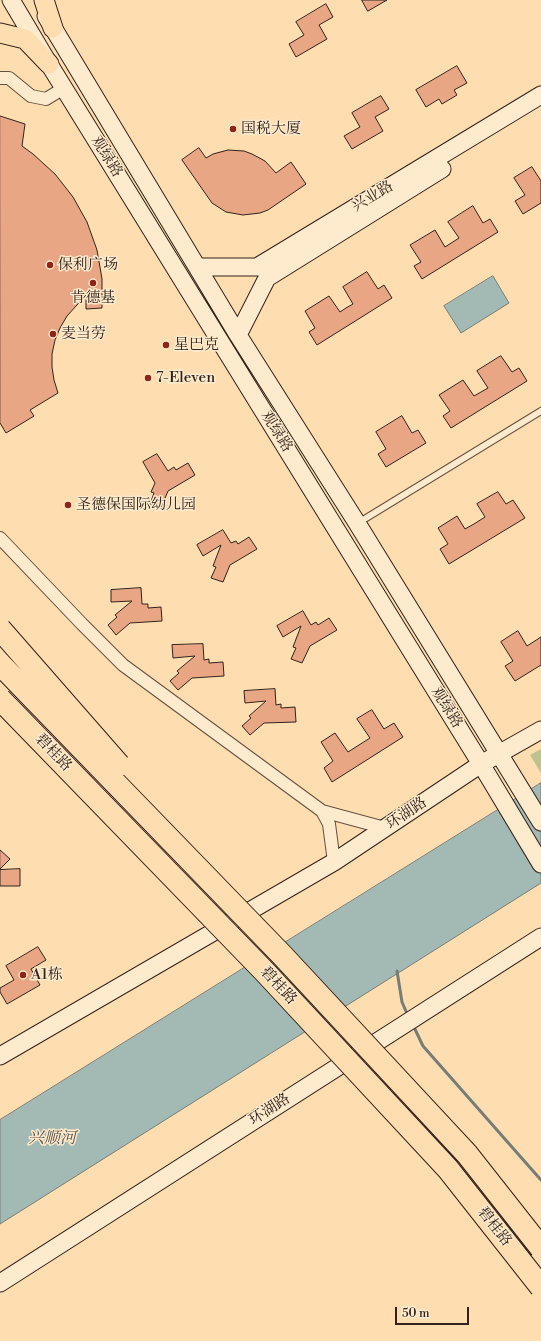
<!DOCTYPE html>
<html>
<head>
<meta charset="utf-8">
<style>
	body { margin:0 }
	#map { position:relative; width:541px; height:1341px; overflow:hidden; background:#fedeb0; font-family:"Libre Bodoni",serif }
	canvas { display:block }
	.scale { position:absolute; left:395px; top:1307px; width:74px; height:18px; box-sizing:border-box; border:2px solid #32221b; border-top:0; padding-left:5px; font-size:12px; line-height:14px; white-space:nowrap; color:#32221b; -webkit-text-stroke:3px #feeacc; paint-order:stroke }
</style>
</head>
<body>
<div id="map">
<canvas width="541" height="1341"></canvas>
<div class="scale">50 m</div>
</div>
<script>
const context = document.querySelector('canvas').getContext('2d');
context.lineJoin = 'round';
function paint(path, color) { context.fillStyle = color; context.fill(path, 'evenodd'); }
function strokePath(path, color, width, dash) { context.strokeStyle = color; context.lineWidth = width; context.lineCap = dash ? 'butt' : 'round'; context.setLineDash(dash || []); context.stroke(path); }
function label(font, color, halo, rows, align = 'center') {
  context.font = font + ' "Libre Bodoni","Noto Serif SC",serif'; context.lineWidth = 3; context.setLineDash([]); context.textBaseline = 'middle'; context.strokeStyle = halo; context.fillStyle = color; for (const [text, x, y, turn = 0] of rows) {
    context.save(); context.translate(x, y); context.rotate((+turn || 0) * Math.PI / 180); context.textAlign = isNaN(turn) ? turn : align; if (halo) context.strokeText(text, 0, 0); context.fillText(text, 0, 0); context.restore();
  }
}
paint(new Path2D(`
	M541 749V773L530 755Z`), '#bdc28e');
const water = new Path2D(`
	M493 276 509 303 461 333 444 306Z
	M541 783V883L0 1224V1120Z`);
paint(water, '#a3bab4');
strokePath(water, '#767d77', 1);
strokePath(new Path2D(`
	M397 971 402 1002 408 1016
	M413 1025 423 1046 541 1180`), '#767d77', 3);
const building = new Path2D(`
	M362 0H387L368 11Z
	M326 4 333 17 319 25 327 39 296 57 289 44 304 35 296 22Z
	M457 66 467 83 454 90 457 95 442 104 439 99 426 107 416 90Z
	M381 96 389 109 375 117 383 131 352 149 344 136 360 127 352 113Z
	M0 116 25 124 22 146 33 154 55 174 73 197 87 222 97 250 102 279V308L86 309V295L67 316 60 328 55 340 52 354V367L54 380 58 393 30 410 34 416 6 433 0 423Z
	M199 148 206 158 213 154 228 150 244 151 252 154 265 161 276 173 291 162 306 184 268 210 260 213 243 215 226 212 212 203 182 160Z
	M532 167 541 181V203L523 214 515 201 525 195 514 178Z
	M473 206 483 223 490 219 498 232 422 279 414 266 421 262 410 245 435 230 445 247 459 238 448 222Z
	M367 272 378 289 384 285 392 298 317 345 309 332 315 328 305 311 329 296 340 312 346 308 353 304 343 287Z
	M501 356 512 372 519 368 527 381 451 428 443 416 450 411 439 395 463 380 474 396 488 388 477 371Z
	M402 416 412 433 418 430 426 443 386 467 378 454 386 449 376 432Z
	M157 454 168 471 174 467 176 470 188 463 195 475 168 491 161 508 150 504 154 493 151 492 155 483 143 462Z
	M498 492 506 504 513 500 525 518 449 564 440 549 448 544 438 528 457 516 465 529 474 524 485 517 477 504Z
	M223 530 231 543 236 541 238 544 249 537 257 549 230 565 223 582 211 578 216 567 213 566 221 545 203 556 197 545Z
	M141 588 142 604H148V608L161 607 162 621 130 623 116 635 108 625 117 617 115 615 132 601 111 602V590Z
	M303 611 311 625 316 622 318 625 329 618 337 630 310 646 302 663 291 659 296 648 293 647 301 626 283 637 277 626Z
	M518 631 527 646 541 637V665L515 681 505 666 513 661 501 642Z
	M203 644 204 660 209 659V663L223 662 224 676 192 678 178 690 170 681 179 673 177 671 195 656 173 658 172 645Z
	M275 689 276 705 281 704V708L295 707 296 722 264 723 250 735 242 726 251 718 249 716 266 701 245 703 244 691Z
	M372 710 384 729 394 723 403 737 332 782 324 768 333 761 321 742 335 733 348 752 370 738 357 719Z
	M0 850 10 859 0 869Z
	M20 869V886H0V870Z
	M38 947 46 960 31 969 40 985 7 1004 0 992V988L14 980 6 966Z`);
paint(building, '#e8a684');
strokePath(building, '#32221b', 1);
const lane = new Path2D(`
	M358 523 541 411`);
const street = new Path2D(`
	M0 78H9L31 96 46 99 64 88
	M0 538 82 624 123 665 322 811 385 828
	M322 811 329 824 334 862`);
const secondary = new Path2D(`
	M11 0 49 64 481 764 541 864
	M46 16 238 335 357 523 541 822
	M197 267H257L541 95
	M238 335 267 278 442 169
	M0 1056 334 862 481 764 541 730
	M0 1283 541 937`);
const primary = new Path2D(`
	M44 0 53 28
	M0 33 25 39 49 64`);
strokePath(lane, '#655140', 8);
strokePath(street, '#655140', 14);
strokePath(secondary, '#32221b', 19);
strokePath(primary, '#32221b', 21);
strokePath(lane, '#feeacc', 6);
strokePath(street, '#feeacc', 12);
strokePath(secondary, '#feeacc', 17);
strokePath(primary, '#fedeb0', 19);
const highwayBridge = new Path2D(`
	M0 629 119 765
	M0 664 282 955 467 1154 541 1248
	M0 699 264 971 448 1169 541 1287`);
strokePath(highwayBridge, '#32221b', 24, []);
strokePath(highwayBridge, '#fedeb0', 22);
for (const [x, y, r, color] of [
	[233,129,4,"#8f2418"],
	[50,265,4,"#8f2418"],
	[93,283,4,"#8f2418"],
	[53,334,4,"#8f2418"],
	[166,345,4,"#8f2418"],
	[148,378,4,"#8f2418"],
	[68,505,4,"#8f2418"],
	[23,975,4,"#8f2418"]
]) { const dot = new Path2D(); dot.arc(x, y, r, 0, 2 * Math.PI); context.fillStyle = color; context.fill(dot); strokePath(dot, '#feeacc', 1.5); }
label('15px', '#32221b', '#feeacc', [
	["国税大厦",241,129],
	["保利广场",58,265],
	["肯德基",93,298,"center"],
	["麦当劳",61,334],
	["星巴克",174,345],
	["7-Eleven",156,378],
	["圣德保国际幼儿园",76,505],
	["A1栋",31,975]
], 'left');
label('15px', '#32221b', '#feeacc', [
	["观绿路",106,157,58],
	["兴业路",373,197,-31],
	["观绿路",276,432,58],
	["观绿路",446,708,58],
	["碧桂路",53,753,46],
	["环湖路",407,814,-34],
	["碧桂路",278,986,47],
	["环湖路",270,1110,-33],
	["碧桂路",494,1227,52]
]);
label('italic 16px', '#545049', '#feeacc', [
	["兴顺河",52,1139]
]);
</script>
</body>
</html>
